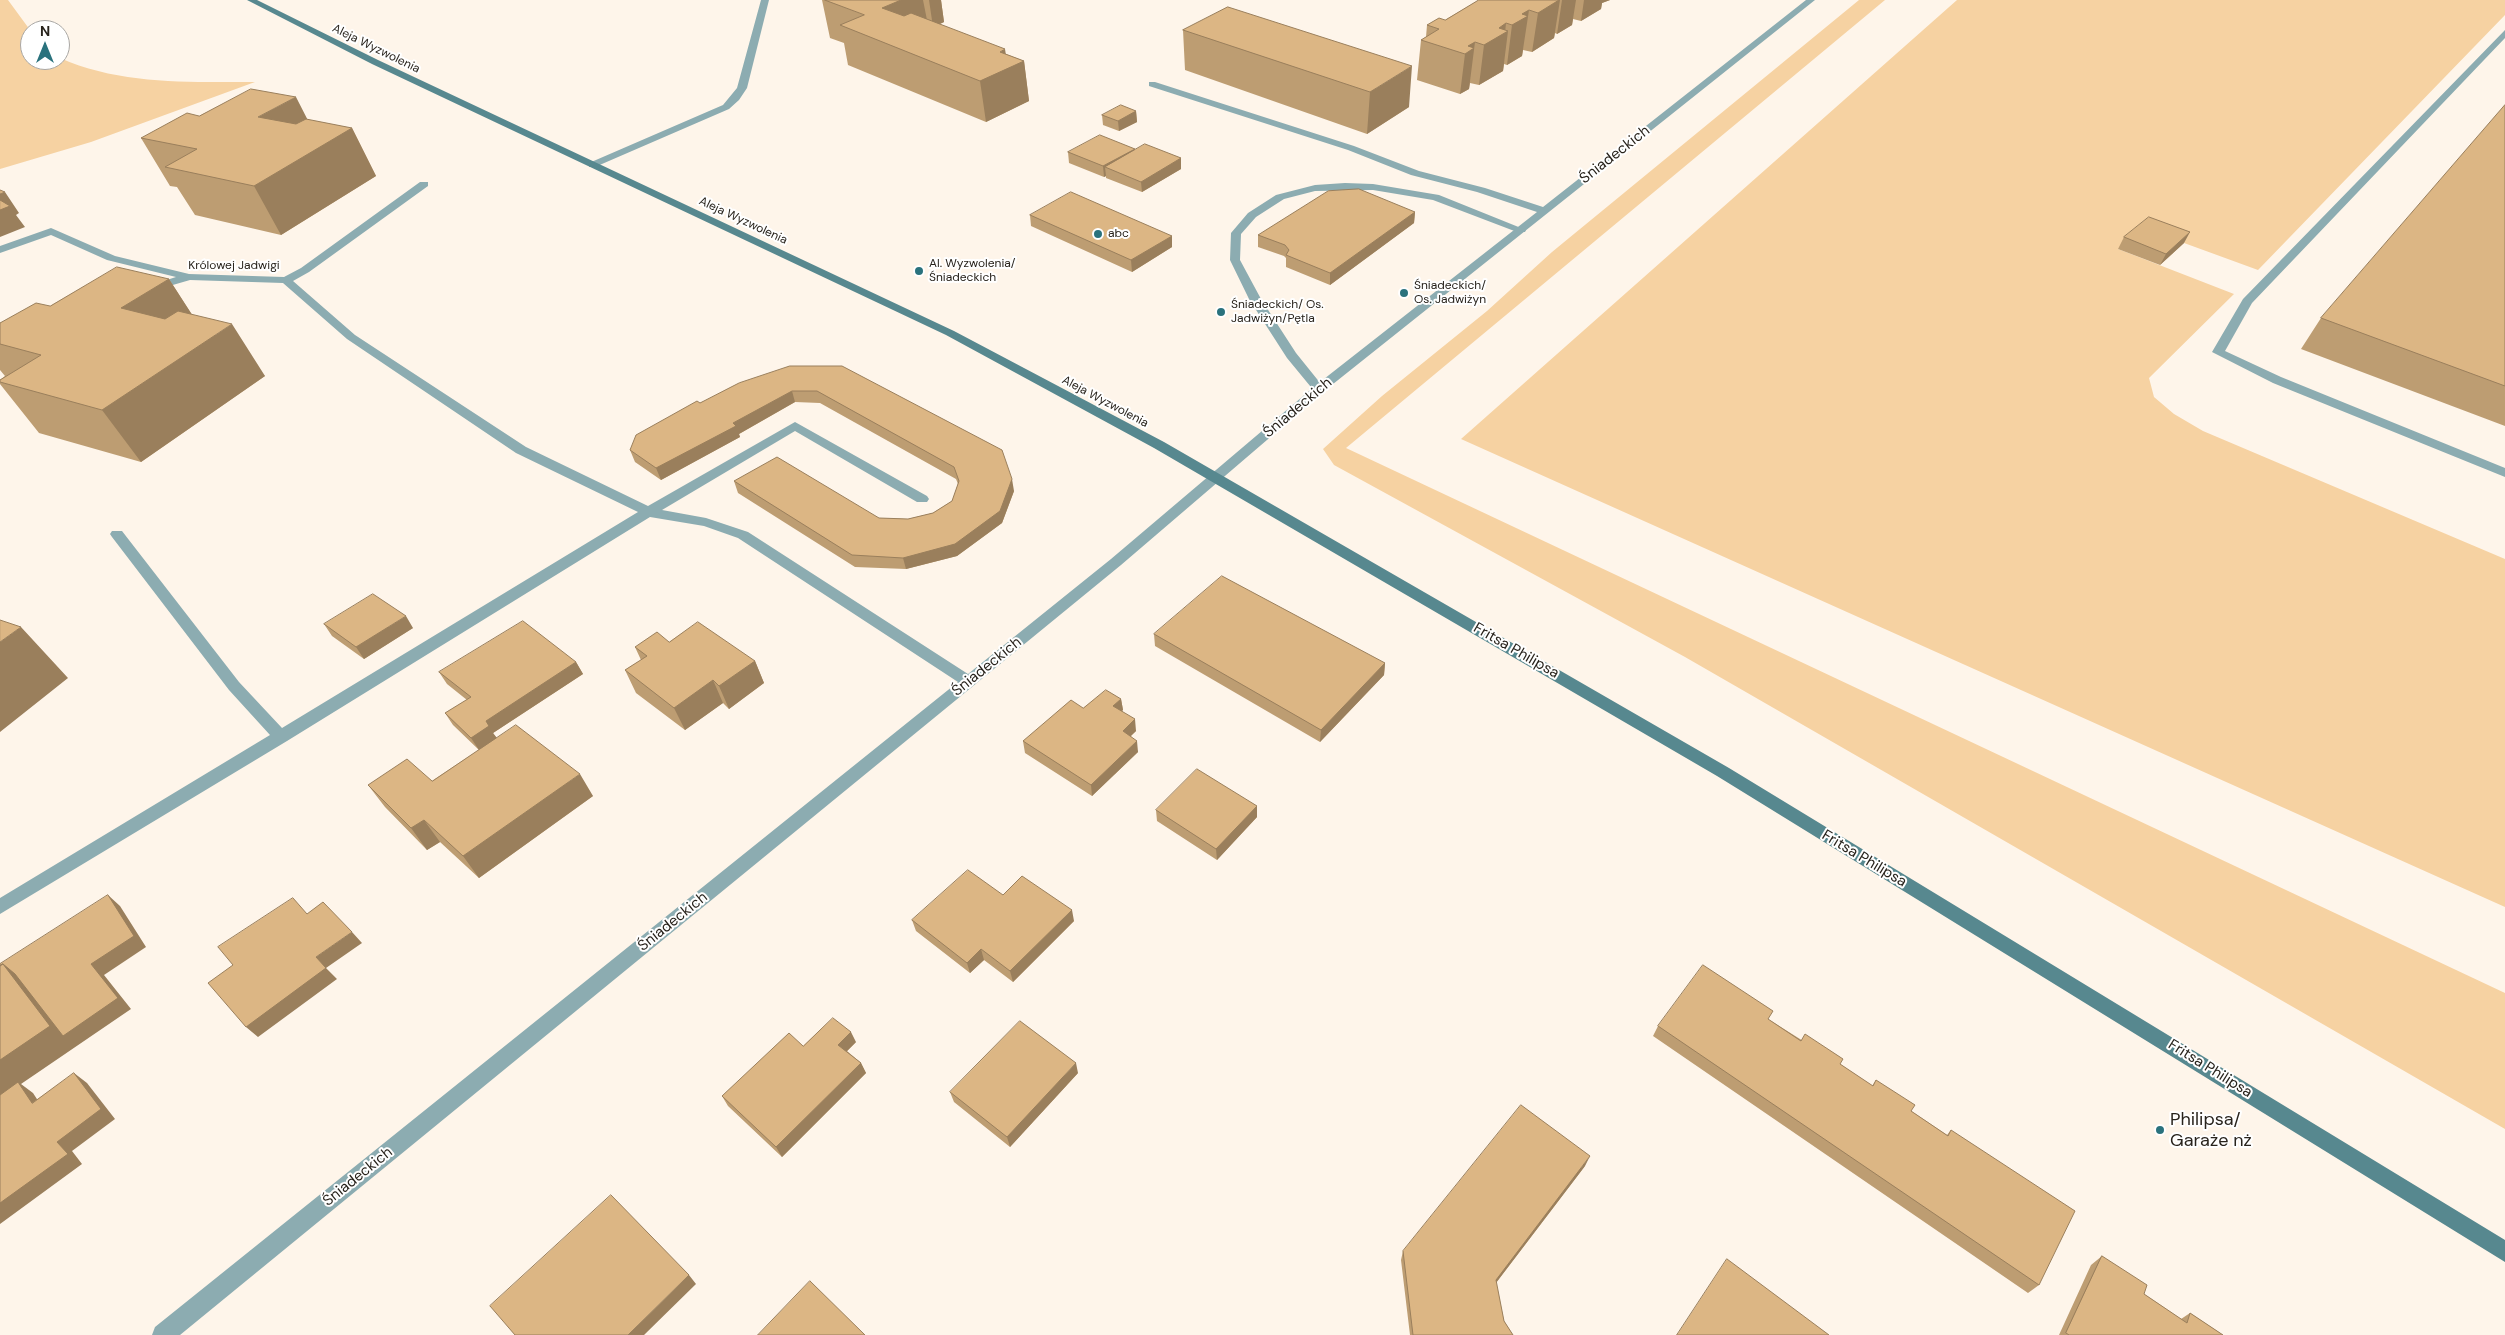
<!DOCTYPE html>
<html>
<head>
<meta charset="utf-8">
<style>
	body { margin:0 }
	#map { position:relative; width:2505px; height:1335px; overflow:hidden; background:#fef5ea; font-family:"DM Sans",sans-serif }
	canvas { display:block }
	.north { position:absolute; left:20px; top:20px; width:50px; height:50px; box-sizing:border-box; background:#fff; border:1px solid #a9a7a4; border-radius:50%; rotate:0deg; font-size:14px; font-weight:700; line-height:20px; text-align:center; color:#28231c }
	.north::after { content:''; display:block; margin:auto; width:18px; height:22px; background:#2a727d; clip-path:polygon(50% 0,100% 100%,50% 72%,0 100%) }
</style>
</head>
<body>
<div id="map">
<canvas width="2505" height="1335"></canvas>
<div class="north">N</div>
</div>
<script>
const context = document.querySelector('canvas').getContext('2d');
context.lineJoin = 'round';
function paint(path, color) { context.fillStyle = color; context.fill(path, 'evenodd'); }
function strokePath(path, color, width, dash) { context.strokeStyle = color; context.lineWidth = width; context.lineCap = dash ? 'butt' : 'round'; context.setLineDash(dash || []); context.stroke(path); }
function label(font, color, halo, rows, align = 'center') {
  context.font = font + ' "DM Sans",sans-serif'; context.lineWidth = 4; context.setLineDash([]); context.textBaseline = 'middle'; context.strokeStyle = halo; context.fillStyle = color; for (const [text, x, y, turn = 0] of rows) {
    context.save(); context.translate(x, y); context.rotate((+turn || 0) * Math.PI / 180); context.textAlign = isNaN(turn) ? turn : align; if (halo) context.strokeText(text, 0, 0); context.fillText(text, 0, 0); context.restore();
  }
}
paint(new Path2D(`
	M0 0H8L30 30V60H60V58C121 85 189 82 255 82L91 142 0 169Z
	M1859 0H1885L1346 448 2505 993V1129L1685 657 1334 465 1323 449 1382 396 1487 311 1552 252Z
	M1957 0H2505V15L2258 270 2143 228 2118 249 2234 294 2149 378 2154 397 2174 414 2203 431 2505 559V907L1461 439Z`), '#f6d2a2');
paint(new Path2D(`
	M2505 30V38L2252 303 2225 351 2281 377 2505 468V477L2273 383 2212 352 2243 299Z
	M1345 183 1373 184 1439 195 1526 230 1525 232H1517L1433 200 1373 190 1315 191 1284 199 1256 217 1241 234 1240 260 1261 299 1296 353 1325 389 1319 393 1315 392 1287 358 1249 299 1230 260 1231 233 1248 213 1276 195 1315 185Z`), '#8cacb1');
paint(new Path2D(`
	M761 0H769L747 88 739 100 729 109 595 167H589V163L723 105 737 88Z
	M1806 0H1815L1323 392 1121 565 180 1335H152L155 1327 958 682 738 538 704 526 650 517 287 741 0 914V898L270 735 229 690 112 537 110 534 112 531H122L239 682 282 728 638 512 516 453 347 339 283 283 190 280 152 291 148 290V286L176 277 107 260 51 235 0 253V246L51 228 115 256 189 274 284 277 301 268 420 182H428V186L309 272 293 281 355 335 526 447 648 506 795 422 927 496 929 499 927 502H917L795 431 662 510 706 518 748 532 968 674 1111 559 1315 386 1537 212 1477 192 1411 175 1348 150 1149 86V82H1155L1354 146 1419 171 1485 188 1543 207Z`), '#8cacb1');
paint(new Path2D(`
	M247 0H257L378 60 954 331 1164 442 1729 768 2505 1240V1262L1717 776 1154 448 946 335 372 64Z`), '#57888f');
paint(new Path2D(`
	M822 0H941L944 22 940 24 1006 54 1024 61 1029 101 986 122 848 65 844 43 830 38Z
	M1479 0H1610L1602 3 1601 9 1581 21 1573 19 1572 25 1557 34 1555 33 1554 38 1532 52 1523 50 1522 56 1507 65 1504 64 1503 71 1479 85 1470 83 1469 89 1460 94 1417 80 1421 40 1426 37 1427 25 1445 20Z
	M1228 7 1409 107 1367 134 1185 70 1183 30Z
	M2505 105V426L2301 349 2321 318Z
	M1136 111 1137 122 1119 131 1103 125 1102 115Z
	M199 116 307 120 352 128 376 176 281 235 195 215 177 187 170 186 141 138Z
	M1135 150 1181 158V169L1142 192 1106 178V176L1104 177 1069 163 1068 152Z
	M1415 212 1414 223 1330 285 1286 267V258L1284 256 1258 247V235Z
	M1030 215 1172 236V247L1132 272 1031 226Z
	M2124 237 2184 243 2160 265 2118 249Z
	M169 279 192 315 265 376 141 462 39 433 0 384V380L5 376 0 370V323L50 306Z
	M790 366 1014 491 1002 523 957 556 906 569 855 567 738 493 734 481 879 518 908 519 933 513 952 501 958 484 956 479 820 403 795 402 739 434 740 437 661 480 635 462 630 450 700 403Z
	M324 624 413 628 364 659 332 636Z
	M1154 634 1385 663 1384 675 1320 742 1155 646Z
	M669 642 755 661 764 683 729 709 723 703 685 730 636 693 625 670 641 660 635 647Z
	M576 662 583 674 493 733 496 738 593 796 479 878 440 842 427 850 385 807 368 785 432 781 479 750 453 725 445 713 467 700 447 684 439 672Z
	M1121 699 1123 710 1122 711 1136 731 1131 736 1138 752 1092 796 1025 753 1023 741 1083 708Z
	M1257 806V817L1217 860 1157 821 1156 810Z
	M1003 895 1074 921 1013 982 984 960 970 973 916 931 912 920Z
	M1768 1019 1840 1064 1872 1086 1876 1080 1911 1111 1947 1135 1951 1130 2039 1285 2028 1293 1653 1036 1658 1026Z
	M856 1042 847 1051 861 1063 866 1073 782 1157 728 1106 722 1096 803 1046Z
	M1078 1073 1010 1147 954 1102 950 1092Z
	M1585 1166 1496 1283 1504 1321 1513 1335H1410L1401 1260 1403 1251Z
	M2102 1256 2144 1294 2181 1319 2190 1313 2223 1335H2059L2091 1265Z`), '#bd9d72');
paint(new Path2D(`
	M901 0H923L928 25 882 8Z
	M929 0H941L944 22 933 27Z
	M1559 0H1560L1554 38 1532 52 1538 13Z
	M1562 0H1576L1572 25 1557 34Z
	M1584 0H1610L1602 3 1601 9 1581 21Z
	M1529 10 1522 56 1507 65 1512 25 1522 14Z
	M1506 23 1505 33 1508 31 1503 71 1479 85 1484 45 1499 28Z
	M1475 42 1469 89 1460 94 1465 54 1468 46Z
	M1005 49 1008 68 1024 61 1029 101 986 122 980 81 1000 52Z
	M1412 66 1409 107 1367 134 1370 92Z
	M296 97 320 144 258 117Z
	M1136 111 1137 122 1119 131 1118 121Z
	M352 128 376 176 281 235 254 186Z
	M1135 149V159L1105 167 1106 176 1104 177 1103 166Z
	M1181 158V169L1142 192 1141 182Z
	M5 192 19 213 16 215 25 227 0 237V194Z
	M1415 212 1414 223 1330 285V273Z
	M2190 232 2184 243 2160 265 2166 254Z
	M1172 236V247L1132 272 1131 260Z
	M169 279 202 330 121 308Z
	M232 324 265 376 141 462 102 410Z
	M792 391 795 402 739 434 740 437 661 480 656 468 733 423Z
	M1012 479 1014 491 1002 523 957 556 906 569 903 558Z
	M406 616 413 628 364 659 356 647Z
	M21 627 68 678 0 732V642Z
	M755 661 764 683 729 709 719 686Z
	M576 662 583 674 493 733 497 738 479 750 471 738 486 721Z
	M1385 663 1384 675 1320 742 1321 730Z
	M713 680 723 703 685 730 674 708Z
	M1121 699 1123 710 1114 718 1113 706Z
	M1135 719 1136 731 1124 742 1123 731Z
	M1137 741 1138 752 1092 796 1091 785Z
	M580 774 593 796 479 878 463 856Z
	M1257 806V817L1217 860 1216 849Z
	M424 820 440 842 427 850 411 828Z
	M108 895 120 906 146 947 104 975 131 1009 21 1084 33 1093 46 1113 0 1098V1060L3 964H91Z
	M1072 910 1074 921 1013 982 1010 971Z
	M352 932 362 943 326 968 337 979 258 1037 246 1027 316 957Z
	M981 949 984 960 970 973 967 963Z
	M851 1032 856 1042 843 1055 838 1045Z
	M861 1063 866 1073 782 1157 776 1147Z
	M1076 1063 1078 1073 1010 1147 1007 1137Z
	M74 1073 87 1083 115 1119 72 1151 82 1164 0 1224V1203L57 1142Z
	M1590 1156 1585 1166 1492 1288 1496 1280Z
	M689 1275 696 1284 644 1335H628Z`), '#9a7f5c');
const building = new Path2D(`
	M825 0H901L882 8 904 16 911 13 1005 49 1000 52 1024 61 980 81 840 25 864 15Z
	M1479 0H1559L1538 13 1529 10 1522 14 1528 16 1512 25 1506 23 1499 28 1508 31 1484 45 1475 42 1468 46 1474 48 1465 54 1421 40 1439 29 1427 25 1439 18 1445 20Z
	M1228 7 1412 66 1370 92 1183 30Z
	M251 89 296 97 258 117 296 124 306 119 352 128 254 186 165 167 197 149 141 138 187 113 199 116Z
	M1121 105 1136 111 1118 121 1102 115Z
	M2505 105V386L2321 318Z
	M1100 135 1135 149 1103 166 1068 152Z
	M1145 144 1181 158 1141 182 1105 167Z
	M1359 189 1415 212 1330 273 1286 255 1289 250 1285 245 1258 235 1328 191Z
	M0 190 5 192 0 194Z
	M1071 192 1172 236 1131 260 1030 215Z
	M0 200 10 206 0 210Z
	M2149 217 2190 232 2166 254 2124 237Z
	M117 267 169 279 121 308 165 319 178 311 232 324 102 410 0 382V380L41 355 0 344V323L36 303 50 306Z
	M790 366H842L1002 450 1012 479 1000 511 955 544 903 558 852 555 734 481 777 457 879 518 908 519 933 513 952 501 959 481 954 467 817 391H792L733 423 736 426 656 468 630 450 636 435 697 401 700 403 739 383Z
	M1222 576 1385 663 1321 730 1154 634Z
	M373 594 406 616 356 647 324 624Z
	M0 620 21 627 0 642Z
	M523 621 576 662 486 721 489 726 471 738 445 713 471 697 439 672Z
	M698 622 755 661 719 686 713 680 674 708 625 670 647 656 635 647 657 632 669 642Z
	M1106 690 1121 699 1113 706 1135 719 1123 731 1137 741 1091 785 1023 741 1071 700 1083 708Z
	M516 725 580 774 463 856 424 820 411 828 368 785 407 759 432 781Z
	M1197 769 1257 806 1216 849 1156 810Z
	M968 870 1003 895 1022 876 1072 910 1010 971 981 949 967 963 912 920Z
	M108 895 134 936 91 964 118 998 63 1036 15 974 3 964 0 966V964Z
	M293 898 307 914 323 902 352 932 316 957 326 968 246 1027 208 983 233 965 218 947Z
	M3 964 50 1026 0 1060V966Z
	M1703 965 1773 1011 1768 1019 1801 1041 1805 1034 1843 1059 1840 1064 1873 1086 1876 1080 1915 1105 1911 1111 1948 1136 1951 1130 2075 1211 2039 1285 1658 1026Z
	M833 1018 851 1032 838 1045 861 1063 776 1147 722 1096 789 1033 803 1046Z
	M1020 1021 1076 1063 1007 1137 950 1092Z
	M74 1073 101 1109 57 1142 68 1154 0 1203V1095L18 1082 32 1103Z
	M1521 1105 1590 1156 1496 1280 1504 1321 1513 1335H1413L1403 1251Z
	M611 1195 689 1275 628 1335H515L490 1306Z
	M2102 1256 2147 1285 2144 1294 2187 1323 2190 1313 2223 1335H2069L2066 1333Z
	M1727 1259 1829 1335H1677Z
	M810 1281 865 1335H758Z`);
paint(building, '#dcb684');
strokePath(building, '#9a7f5c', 1);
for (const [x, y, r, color] of [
	[1098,234,5,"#2a727d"],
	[919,271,5,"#2a727d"],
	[1404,293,5,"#2a727d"],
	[1221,312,5,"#2a727d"],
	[2160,1130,5,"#2a727d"]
]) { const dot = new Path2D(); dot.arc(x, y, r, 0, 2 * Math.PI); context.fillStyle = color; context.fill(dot); strokePath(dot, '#fff', 2); }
label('12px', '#28231c', '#fff', [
	["Aleja Wyzwolenia",376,49,26],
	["Aleja Wyzwolenia",743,221,25],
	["Królowej Jadwigi",234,266],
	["Aleja Wyzwolenia",1105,402,28]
]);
label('12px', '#28231c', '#fff', [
	["abc",1108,234],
	["Al. Wyzwolenia/",929,264],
	["Śniadeckich",929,278],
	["Śniadeckich/",1414,286],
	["Os. Jadwiżyn",1414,300],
	["Śniadeckich/ Os.",1231,305],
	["Jadwiżyn/Pętla",1231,319]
], 'left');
label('15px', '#28231c', '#fff', [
	["Śniadeckich",1615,155,-38],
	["Śniadeckich",1298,408,-40],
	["Fritsa Philipsa",1516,651,30],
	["Śniadeckich",987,667,-39],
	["Fritsa Philipsa",1864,859,31],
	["Śniadeckich",673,922,-39],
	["Fritsa Philipsa",2210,1069,32],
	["Śniadeckich",358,1177,-39]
]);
label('18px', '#28231c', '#fff', [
	["Philipsa/",2170,1120],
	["Garaże nż",2170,1141]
], 'left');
</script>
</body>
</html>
